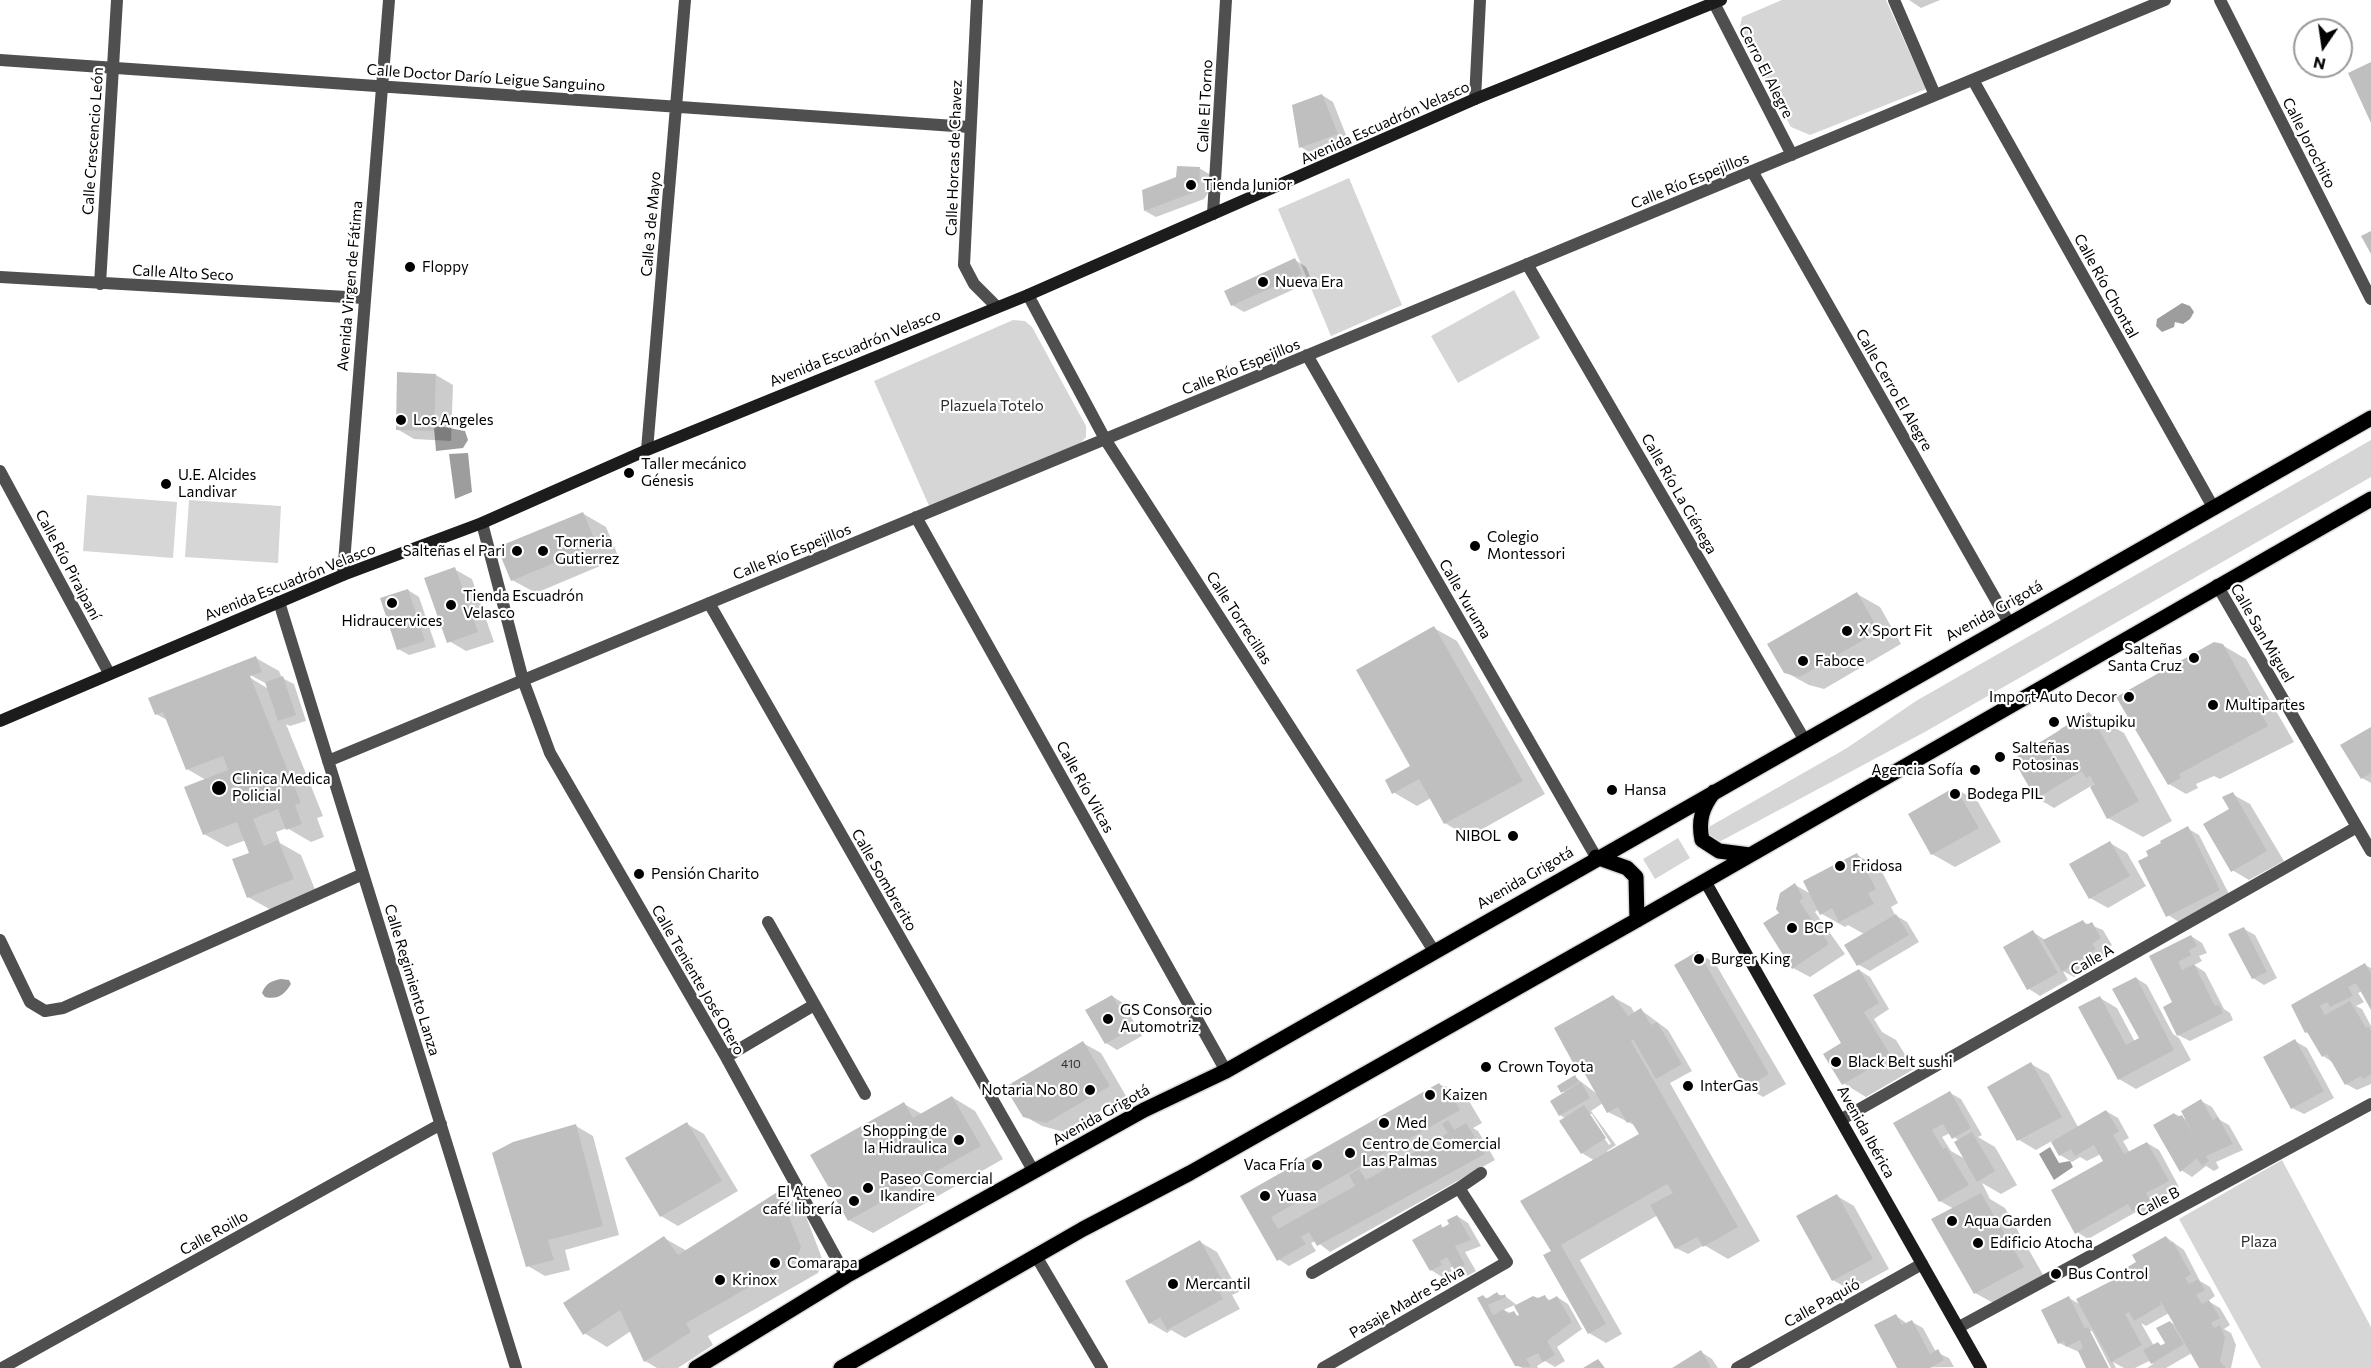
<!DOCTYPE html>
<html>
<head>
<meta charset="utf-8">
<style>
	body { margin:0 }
	#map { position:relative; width:2371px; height:1368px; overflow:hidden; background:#fff; font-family:Commissioner,sans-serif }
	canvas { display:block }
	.north { position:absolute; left:2293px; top:18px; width:60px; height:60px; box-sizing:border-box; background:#fff; border:2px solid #999; border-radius:50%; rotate:193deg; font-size:16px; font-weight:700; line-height:24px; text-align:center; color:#000 }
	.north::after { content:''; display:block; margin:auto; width:21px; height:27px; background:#000; clip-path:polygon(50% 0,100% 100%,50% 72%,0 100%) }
</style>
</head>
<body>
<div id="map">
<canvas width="2371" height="1368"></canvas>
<div class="north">N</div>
</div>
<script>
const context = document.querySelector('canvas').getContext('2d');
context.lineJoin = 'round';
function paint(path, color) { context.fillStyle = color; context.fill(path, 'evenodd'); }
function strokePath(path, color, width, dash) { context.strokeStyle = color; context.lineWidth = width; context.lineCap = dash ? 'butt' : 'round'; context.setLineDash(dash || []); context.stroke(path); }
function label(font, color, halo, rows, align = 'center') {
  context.font = font + ' Commissioner,sans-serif'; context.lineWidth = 4.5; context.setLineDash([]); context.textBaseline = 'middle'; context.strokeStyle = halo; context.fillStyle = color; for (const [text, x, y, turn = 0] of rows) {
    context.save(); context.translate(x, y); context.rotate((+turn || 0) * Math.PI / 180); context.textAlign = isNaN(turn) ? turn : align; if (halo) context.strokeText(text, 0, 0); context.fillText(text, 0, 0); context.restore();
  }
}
paint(new Path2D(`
	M1782 0H1886L1926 89 1810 135 1791 127 1739 31 1742 17Z
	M1349 178 1402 305 1331 336 1278 209Z
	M1514 290 1540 338 1458 383 1431 336Z
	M1013 320 1025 321 1032 327 1086 426V437L1079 445 930 508 874 381Z
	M2371 440V477L1923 733 1721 841 1710 839 1707 828 1847 748 1916 701Z
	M87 495 177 502 173 558 83 551Z
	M189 500 281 506 278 563 185 557Z
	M1678 838 1690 858 1655 879 1643 859Z
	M2282 1160 2371 1327V1368H2261L2179 1219Z`), '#d6d6d6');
paint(new Path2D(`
	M2182 303 2190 306 2194 312 2190 319 2183 324 2175 322 2174 327 2162 332 2156 326 2157 319Z
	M439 426 465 431 468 440 463 448 436 451 434 428Z
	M468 453 472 492 455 499 449 454Z
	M281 979 289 980 291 984C284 995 278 1000 265 997L262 993C266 983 271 981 281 979Z
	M2050 1147 2059 1163 2070 1161 2073 1167 2054 1180 2039 1154Z`), '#9d9d9d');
paint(new Path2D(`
	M1909 0H1940L1921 8Z
	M1322 95 1333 102 1348 140 1312 154 1301 147Z
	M1199 168 1211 175 1210 190 1204 199 1156 217 1145 211Z
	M1295 260 1306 267 1312 281 1244 312 1232 305Z
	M436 375 453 385 451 441 414 439 397 429Z
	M582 513 606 527 619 558 536 593 512 580Z
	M454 569 472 579 494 642 466 651 449 641Z
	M408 590 419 597 436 647 409 655 398 649Z
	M1857 594 1880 607 1901 644 1824 689 1809 685 1785 672Z
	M1434 628 1457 641 1545 794 1468 837 1445 823 1431 798 1417 806 1393 792 1413 767Z
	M2222 645 2246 659 2294 742 2220 779 2214 776 2196 784 2198 788 2186 794 2169 784Z
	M256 658 279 671 282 678 294 684 306 721 290 726 286 724 323 816 317 818 324 837 311 842 287 828 276 832 280 843 301 855 316 892 271 910 248 897 251 853 246 840 227 847 204 834 206 780 187 769 167 720 156 714ZM250 675 267 684V688L249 677Z
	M2089 713 2124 733 2172 821 2143 837 2108 818 2091 786 2054 808 2037 798 2062 732 2060 729Z
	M2371 729V783L2362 778Z
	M1955 788 1978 802 2001 842 1955 867 1932 854Z
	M2232 794 2250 804 2284 861 2249 880 2232 870Z
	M2187 828 2199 835 2230 896 2179 922 2168 915 2150 856Z
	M2110 843 2127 853 2146 886 2108 908 2090 898 2071 865Z
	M1857 855 1880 868 1898 903 1891 907 1895 915 1907 922 1919 942 1870 971 1859 965 1864 934 1848 925 1845 927 1822 914 1819 909 1815 912 1845 954 1810 977 1793 968 1781 913 1795 885 1811 894Z
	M2083 922 2103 930 2112 945 2103 950 2106 956 2074 977 2063 971 2068 980 2040 996 2029 989 2033 932 2045 940Z
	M2244 929 2255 935 2277 978 2264 985 2253 978Z
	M2191 936 2202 943 2207 953 2199 956 2202 961 2194 965 2205 972 2224 1009 2230 1013 2233 1020 2190 1041 2178 1035 2174 1003 2151 956Z
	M1698 953 1715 963 1786 1084 1763 1097 1746 1087Z
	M2365 965 2371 968V1007L2362 991 2358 993 2364 1002 2356 1006 2362 1009 2371 1026V1084L2357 1090 2346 1084 2334 1063 2323 1056 2311 1035 2306 1032 2293 1005Z
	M1859 970 1870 977 1889 1009 1874 1019 1882 1032 1896 1040 1914 1069 1866 1097 1843 1083Z
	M2136 978 2147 985 2173 1034 2179 1038 2191 1060 2136 1089 2119 1079 2100 998 2117 1008 2135 1042 2142 1039Z
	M1112 996 1123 1003 1142 1036 1117 1050 1106 1043Z
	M1613 997 1631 1007 1635 1014 1641 1010 1668 1030 1692 1071 1670 1083 1760 1241 1728 1259 1704 1245 1688 1254 1676 1248 1658 1215 1580 1260 1622 1334 1606 1343 1589 1333 1553 1251 1595 1161 1582 1153 1566 1119 1560 1115 1565 1093 1562 1091 1575 1077 1597 1094 1587 1075 1579 1071ZM1603 1103 1608 1112 1636 1126 1641 1134 1608 1153 1607 1151 1616 1145 1591 1111ZM1588 1114H1592L1611 1144 1609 1145Z
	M2295 1041 2307 1048 2334 1098 2304 1114 2292 1108Z
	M1083 1043 1101 1053 1126 1096 1064 1132 1042 1126 1024 1116Z
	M2031 1064 2049 1074 2078 1127 2106 1111 2118 1118 2129 1138 2123 1141 2130 1153 2147 1143 2159 1150 2179 1187 2156 1200 2161 1208 2144 1217 2136 1212 2088 1239 2077 1232 2106 1161 2101 1154 2087 1161 2080 1157 2072 1162 2060 1155 2052 1141 2036 1150 2019 1140 1989 1087Z
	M1439 1084 1469 1101 1482 1123 1473 1128 1478 1131 1495 1160 1330 1252 1316 1241 1311 1243 1316 1251 1289 1266 1278 1259 1242 1197Z
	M1950 1093 1961 1099 1982 1135 1978 1137 1995 1147 2017 1185 2001 1194 1982 1183 1990 1199 2005 1208 2046 1280 1999 1306 1975 1293 1954 1209 1940 1201 1895 1124ZM1950 1133 1959 1141 1965 1159 1951 1151 1942 1137Z
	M952 1097 975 1111 1003 1159 873 1233 849 1220 904 1104 922 1114Z
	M2201 1101 2212 1107 2220 1120 2229 1125 2243 1150 2216 1162 2219 1168 2214 1171 2206 1166 2192 1177 2181 1170 2175 1114 2187 1120Z
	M687 1124 704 1134 738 1191 678 1226 661 1216Z
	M576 1126 593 1136 619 1235 565 1250 570 1270 545 1276 528 1266Z
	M779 1193 802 1206 823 1261 818 1273 708 1336 713 1345 678 1368H657L645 1361 631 1331 607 1347 584 1333 664 1238 687 1251Z
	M1837 1196 1854 1206 1889 1269 1850 1290 1833 1280Z
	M1457 1216 1468 1223 1481 1246 1465 1252 1476 1271 1467 1276 1454 1266 1450 1268 1452 1271 1442 1277 1431 1270 1441 1226 1444 1228 1451 1224Z
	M2166 1237 2184 1250 2200 1281 2210 1287 2215 1296 2208 1301 2220 1308 2230 1325 2224 1329 2231 1333 2236 1345 2231 1368H2200L2192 1353 2166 1368H2147L2153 1364 2151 1360 2135 1368H2124L2113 1362 2116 1368H2111L2092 1331H2088L2108 1368H2088L2079 1352 2059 1343 2069 1298 2081 1305 2125 1275ZM2169 1313 2177 1326 2170 1322 2167 1344 2154 1346 2141 1323 2146 1326Z
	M1200 1242 1217 1252 1239 1292 1232 1295 1240 1309 1185 1338 1171 1330 1167 1333 1150 1323Z
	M1497 1294 1505 1296 1518 1306 1545 1297 1551 1301 1557 1297 1568 1304 1582 1329 1557 1347 1565 1361 1555 1367 1545 1361 1537 1366 1538 1368H1522L1517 1365 1483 1296 1488 1299ZM1515 1305 1521 1317 1503 1310Z
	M1896 1316 1908 1324 1912 1322 1923 1328 1936 1352 1949 1358 1954 1367 1899 1368Z
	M1701 1352 1712 1359 1718 1368H1675Z`), '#0003');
paint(new Path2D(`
	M2371 62V123L2348 73Z
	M1322 94 1338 134 1299 148 1292 105Z
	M1177 166 1200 167 1199 183 1192 193 1144 211 1142 190 1176 177Z
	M2371 231V254L2361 236Z
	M1295 258 1302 274 1231 306 1224 291Z
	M397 372 436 374 434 431 396 430Z
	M583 512 597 545 511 581 501 557 505 544Z
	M455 567 478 632 447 643 424 578Z
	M408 589 425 641 397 650 380 598Z
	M1857 592 1879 631 1800 677 1784 673 1767 644Z
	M1434 626 1523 781 1444 824 1419 779 1392 794 1385 780 1410 766 1356 670Z
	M2214 642 2223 644 2268 726 2179 774 2181 778 2168 785 2116 697Z
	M256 656 262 672 250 676 301 803 295 805 302 824 286 830 278 809 253 819 264 846 278 840 294 879 247 898 232 859 249 853 237 822 203 835 184 787 228 770 223 756 186 770 163 712 155 715 148 698Z
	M283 676 296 715 278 721 265 682Z
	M2089 712 2139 801 2107 819 2090 787 2095 785 2090 776 2086 778 2082 771 2036 799 2013 759Z
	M2371 727V773L2361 779 2340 745Z
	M1955 787 1979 828 1931 855 1908 814Z
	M2233 792 2267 851 2231 872 2203 824 2229 809 2222 797Z
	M2188 826 2220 890 2166 917 2138 861 2148 856 2146 851 2161 843 2160 841Z
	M2110 841 2130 876 2089 899 2069 864Z
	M1857 853 1876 889 1868 893 1874 904 1839 922 1832 908 1820 915 1803 881Z
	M1795 883 1803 898 1799 901 1829 944 1792 969 1763 923 1779 913 1776 909 1780 893Z
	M1896 914 1909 935 1857 966 1844 945Z
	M2083 920 2086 925 2092 922 2101 938 2092 944 2096 949 2062 972 2043 940Z
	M2244 927 2267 972 2252 979 2228 934Z
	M2033 930 2058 973 2027 990 2003 947Z
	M2191 935 2197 946 2189 950 2191 955 2178 962 2182 970 2194 964 2215 1006 2219 1005 2223 1013 2177 1036 2163 1007 2172 1002 2149 956Z
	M1698 951 1769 1074 1745 1088 1674 965Z
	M2365 963 2371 974V1010L2356 983 2348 987 2353 996 2330 1007 2327 1002 2320 1006 2325 1015 2350 1001 2366 1028 2369 1027 2371 1031V1074L2363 1079 2361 1076 2345 1085 2327 1054 2322 1057 2307 1032 2305 1033 2291 1005Z
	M1859 969 1879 1003 1864 1012 1891 1056 1842 1085 1823 1054 1841 1043 1813 995Z
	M2136 977 2174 1050 2118 1080 2078 1007 2100 996 2126 1045 2139 1038 2112 989Z
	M1112 995 1132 1029 1105 1044 1085 1010Z
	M1613 995 1628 1016 1641 1008 1651 1025 1657 1022 1682 1064 1656 1079 1633 1039 1631 1041 1738 1227 1703 1247 1697 1237 1675 1249 1650 1205 1673 1193 1667 1184 1561 1245 1606 1324 1588 1334 1543 1255 1551 1251 1520 1201 1639 1134 1631 1121 1627 1123 1618 1107 1607 1113 1582 1069 1578 1072 1554 1028Z
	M2295 1039 2324 1091 2291 1109 2263 1057Z
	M1083 1041 1110 1086 1046 1123 1023 1117 1005 1087Z
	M2031 1062 2062 1117 2017 1141 1987 1087Z
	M1575 1075 1579 1082 1561 1093 1557 1086Z
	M1581 1082 1590 1098 1559 1116 1550 1101Z
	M1439 1083 1443 1088 1446 1086 1460 1110 1271 1217 1278 1229 1355 1186 1349 1175 1359 1169 1366 1180 1448 1133 1442 1124 1448 1120 1454 1130 1466 1123 1485 1154 1317 1246 1309 1232 1301 1237 1306 1244 1277 1261 1240 1196Z
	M1950 1091 1971 1128 1952 1139 1943 1124 1932 1130 1943 1149 1946 1147 1969 1185 1939 1202 1893 1123Z
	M952 1096 981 1146 848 1221 810 1155 904 1102 913 1118Z
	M2201 1099 2213 1120 2218 1117 2233 1144 2206 1156 2209 1161 2202 1166 2197 1158 2180 1172 2153 1125 2174 1113 2177 1117 2182 1115 2196 1140 2181 1111Z
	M1584 1105 1606 1138 1581 1154 1559 1121Z
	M2106 1110 2119 1131 2113 1135 2124 1154 2147 1142 2169 1181 2146 1193 2150 1201 2132 1211 2128 1204 2075 1234 2051 1190 2103 1161 2094 1145 2075 1156 2071 1149 2059 1156 2051 1142Z
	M687 1122 722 1181 660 1217 625 1158Z
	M576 1124 603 1226 548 1240 554 1260 526 1267 492 1153 513 1142Z
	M1972 1132 1995 1171 1977 1182 1954 1142Z
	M779 1191 801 1247 795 1261 686 1323 691 1332 644 1362 620 1310 583 1335 563 1303 664 1236 678 1255Z
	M1981 1193 2024 1267 1974 1294 1931 1219Z
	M1837 1194 1873 1259 1832 1281 1796 1216Z
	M1457 1215 1471 1240 1455 1246 1465 1265 1455 1271 1447 1257 1440 1261 1442 1265 1430 1271 1412 1240 1441 1224 1442 1228 1449 1224 1447 1220Z
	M2166 1236 2170 1243 2173 1242 2191 1274 2185 1278 2189 1284 2198 1279 2205 1290 2196 1295 2202 1304 2209 1300 2220 1318 2211 1323 2214 1328 2220 1325 2225 1338 2220 1361 2226 1368H2199L2160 1300 2161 1305 2134 1321 2129 1312 2125 1314 2142 1345 2111 1362 2076 1299 2123 1275 2121 1271 2136 1262 2132 1255Z
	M1200 1240 1223 1282 1216 1285 1223 1299 1167 1330 1160 1317 1149 1324 1125 1281Z
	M1497 1292 1500 1297 1505 1294 1506 1297 1488 1305 1493 1315 1504 1309 1507 1314 1514 1311 1517 1316 1519 1315 1514 1306 1533 1296 1538 1298 1545 1295 1548 1301 1557 1296 1572 1322 1547 1341 1555 1355 1543 1362 1538 1353 1526 1359 1531 1367 1515 1366 1477 1298 1483 1295 1486 1299Z
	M2069 1296 2085 1329 2088 1327 2109 1368H2086L2078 1351 2083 1348 2080 1340 2066 1347 2064 1341 2058 1344 2041 1310Z
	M1896 1314 1902 1325 1912 1320 1930 1354 1938 1349 1944 1360 1930 1368H1897L1874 1325Z
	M2170 1321 2184 1344 2151 1364 2143 1350 2158 1342 2161 1346 2165 1343 2156 1328Z
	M1701 1350 1711 1367 1709 1368H1672Z
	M1598 1359 1605 1368H1583Z`), '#bfbfbf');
const primary = new Path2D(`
	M1714 792C1702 807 1698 821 1702 840L1719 851 1750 855
	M1596 857 1627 868 1636 877 1637 920
	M696 1368 846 1276 1144 1110 1226 1071 2371 418
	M841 1368 1083 1229 1190 1173 1637 920 2371 499`);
strokePath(primary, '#dbdbdb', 18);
strokePath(new Path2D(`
	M977 0 964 265 974 284 996 306
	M1894 0 1935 95
	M2220 0 2371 299
	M1714 3 1792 155
	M0 60 969 127
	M1973 80 2213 507
	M1475 99 1480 0
	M1752 171 2009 623
	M1213 214 1226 0
	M1527 264 1804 739
	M0 277 364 298
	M100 284 117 0
	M1028 295 1105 439 1434 951
	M1307 355 1596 857
	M647 450 685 0
	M0 471 109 673
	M916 517 1226 1071
	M482 523 523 680 550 753 726 1057 846 1276
	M343 575 389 0
	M2217 585 2371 851
	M279 602 516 1368
	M709 603 1034 1172
	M328 761 2165 0
	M768 922 865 1094
	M0 940 30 1002 45 1011 63 1008 363 874
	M726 1057 814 1005
	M1842 1119 2357 827
	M1459 1188 1481 1173
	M1036 1256 1102 1368
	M1312 1273 1459 1188 1507 1262 1323 1368
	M1959 1327 2371 1104
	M2 1368 441 1124
	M1737 1368 1922 1264`), '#4f4f4f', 12);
strokePath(new Path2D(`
	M0 721 343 575 482 523 647 450 1028 295 1475 99 1721 0
	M1705 881 1981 1368`), '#1c1c1c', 12);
strokePath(primary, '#000', 15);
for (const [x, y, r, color] of [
	[1191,185,6,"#000"],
	[410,267,6,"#000"],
	[1263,282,6,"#000"],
	[401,420,6,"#000"],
	[629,473,6,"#000"],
	[166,484,6,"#000"],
	[1475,546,6,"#000"],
	[517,551,6,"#000"],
	[543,551,6,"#000"],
	[392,603,6,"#000"],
	[451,605,6,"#000"],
	[1847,631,6,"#000"],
	[2194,658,6,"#000"],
	[1803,661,6,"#000"],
	[2129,697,6,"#000"],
	[2213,705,6,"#000"],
	[2054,722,6,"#000"],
	[2000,757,6,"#000"],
	[1975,770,6,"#000"],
	[219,788,8,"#000"],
	[1612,790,6,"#000"],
	[1955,794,6,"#000"],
	[1513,836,6,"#000"],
	[1840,866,6,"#000"],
	[639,874,6,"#000"],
	[1792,928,6,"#000"],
	[1699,959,6,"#000"],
	[1108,1019,6,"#000"],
	[1836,1062,6,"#000"],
	[1486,1067,6,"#000"],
	[1688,1086,6,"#000"],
	[1090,1090,6,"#000"],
	[1430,1095,6,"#000"],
	[1384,1123,6,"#000"],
	[959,1140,6,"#000"],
	[1350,1153,6,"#000"],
	[1317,1165,6,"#000"],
	[868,1188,6,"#000"],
	[1265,1196,6,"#000"],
	[854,1201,6,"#000"],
	[1952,1221,6,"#000"],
	[1978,1243,6,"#000"],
	[775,1263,6,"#000"],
	[2056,1274,6,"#000"],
	[720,1280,6,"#000"],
	[1173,1284,6,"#000"]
]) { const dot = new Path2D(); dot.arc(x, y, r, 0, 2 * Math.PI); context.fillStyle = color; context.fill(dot); strokePath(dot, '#fff', 2); }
label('12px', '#303030', null, [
	["410",1071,1064]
]);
label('15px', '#000', '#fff', [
	["Cerro El Alegre",1766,72,63],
	["Calle Doctor Darío Leigue Sanguino",486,78,4],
	["Calle El Torno",1205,106,-87],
	["Avenida Escuadrón Velasco",1385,123,-24],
	["Calle Crescencio León",93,141,-86],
	["Calle Jorochito",2309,143,63],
	["Calle Horcas de Chavez",954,158,-88],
	["Calle Río Espejillos",1690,181,-22],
	["Calle 3 de Mayo",651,224,-85],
	["Calle Alto Seco",183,273,3],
	["Avenida Virgen de Fátima",350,286,-85],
	["Calle Río Chontal",2106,286,61],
	["Avenida Escuadrón Velasco",855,348,-22],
	["Calle Río Espejillos",1241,367,-22],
	["Calle Cerro El Alegre",1894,390,60],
	["Calle Río La Ciénega",1679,494,60],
	["Calle Río Espejillos",792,552,-22],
	["Calle Río Piraipaní",68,565,62],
	["Avenida Escuadrón Velasco",290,582,-22],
	["Calle Yuruma",1465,599,60],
	["Avenida Grigotá",1994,611,-29],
	["Calle Torrecillas",1239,618,57],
	["Calle San Miguel",2262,633,60],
	["Calle Río Vilcas",1085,787,61],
	["Avenida Grigotá",1525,878,-30],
	["Calle Sombrerito",884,880,60],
	["Calle A",2092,960,-30],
	["Calle Regimiento Lanza",412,980,73],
	["Calle Teniente José Otero",698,980,60],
	["Avenida Grigotá",1101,1115,-29],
	["Avenida Ibérica",1866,1132,61],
	["Calle B",2158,1202,-28],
	["Calle Roillo",214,1233,-29],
	["Pasaje Madre Selva",1407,1302,-30],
	["Calle Paquió",1822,1303,-29]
]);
label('15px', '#000', '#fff', [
	["Tienda Junior",1203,185],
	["Floppy",422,267],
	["Nueva Era",1275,282],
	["Los Angeles",413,420],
	["Taller mecánico",641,464],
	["Génesis",641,481],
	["U.E. Alcides",178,475],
	["Landivar",178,492],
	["Colegio",1487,537],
	["Montessori",1487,554],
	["Torneria",555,542],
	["Gutierrez",555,559],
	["Salteñas el Pari",505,551,"right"],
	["Tienda Escuadrón",463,596],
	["Velasco",463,613],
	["Hidraucervices",392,621,"center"],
	["X Sport Fit",1859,631],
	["Salteñas",2182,649,"right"],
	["Santa Cruz",2182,666,"right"],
	["Faboce",1815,661],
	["Import Auto Decor",2117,697,"right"],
	["Multipartes",2225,705],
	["Wistupiku",2066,722],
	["Salteñas",2012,748],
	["Potosinas",2012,765],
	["Agencia Sofía",1963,770,"right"],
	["Clinica Medica",232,779],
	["Policial",232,796],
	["Hansa",1624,790],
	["Bodega PIL",1967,794],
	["NIBOL",1501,836,"right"],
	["Fridosa",1852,866],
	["Pensión Charito",651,874],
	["BCP",1804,928],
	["Burger King",1711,959],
	["GS Consorcio",1120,1010],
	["Automotriz",1120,1027],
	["Black Belt sushi",1848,1062],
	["Crown Toyota",1498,1067],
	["InterGas",1700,1086],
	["Notaria No 80",1078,1090,"right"],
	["Kaizen",1442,1095],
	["Med",1396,1123],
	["Shopping de",947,1131,"right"],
	["la Hidraulica",947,1148,"right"],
	["Centro de Comercial",1362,1144],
	["Las Palmas",1362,1161],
	["Vaca Fría",1305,1165,"right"],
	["Paseo Comercial",880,1179],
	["Ikandire",880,1196],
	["El Ateneo",842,1192,"right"],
	["café librería",842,1209,"right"],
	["Yuasa",1277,1196],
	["Aqua Garden",1964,1221],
	["Edificio Atocha",1990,1243],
	["Comarapa",787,1263],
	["Bus Control",2068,1274],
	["Krinox",732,1280],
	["Mercantil",1185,1284]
], 'left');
label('15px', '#2d2d2d', '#fff', [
	["Plazuela Totelo",992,406],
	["Plaza",2259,1242]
]);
</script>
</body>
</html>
